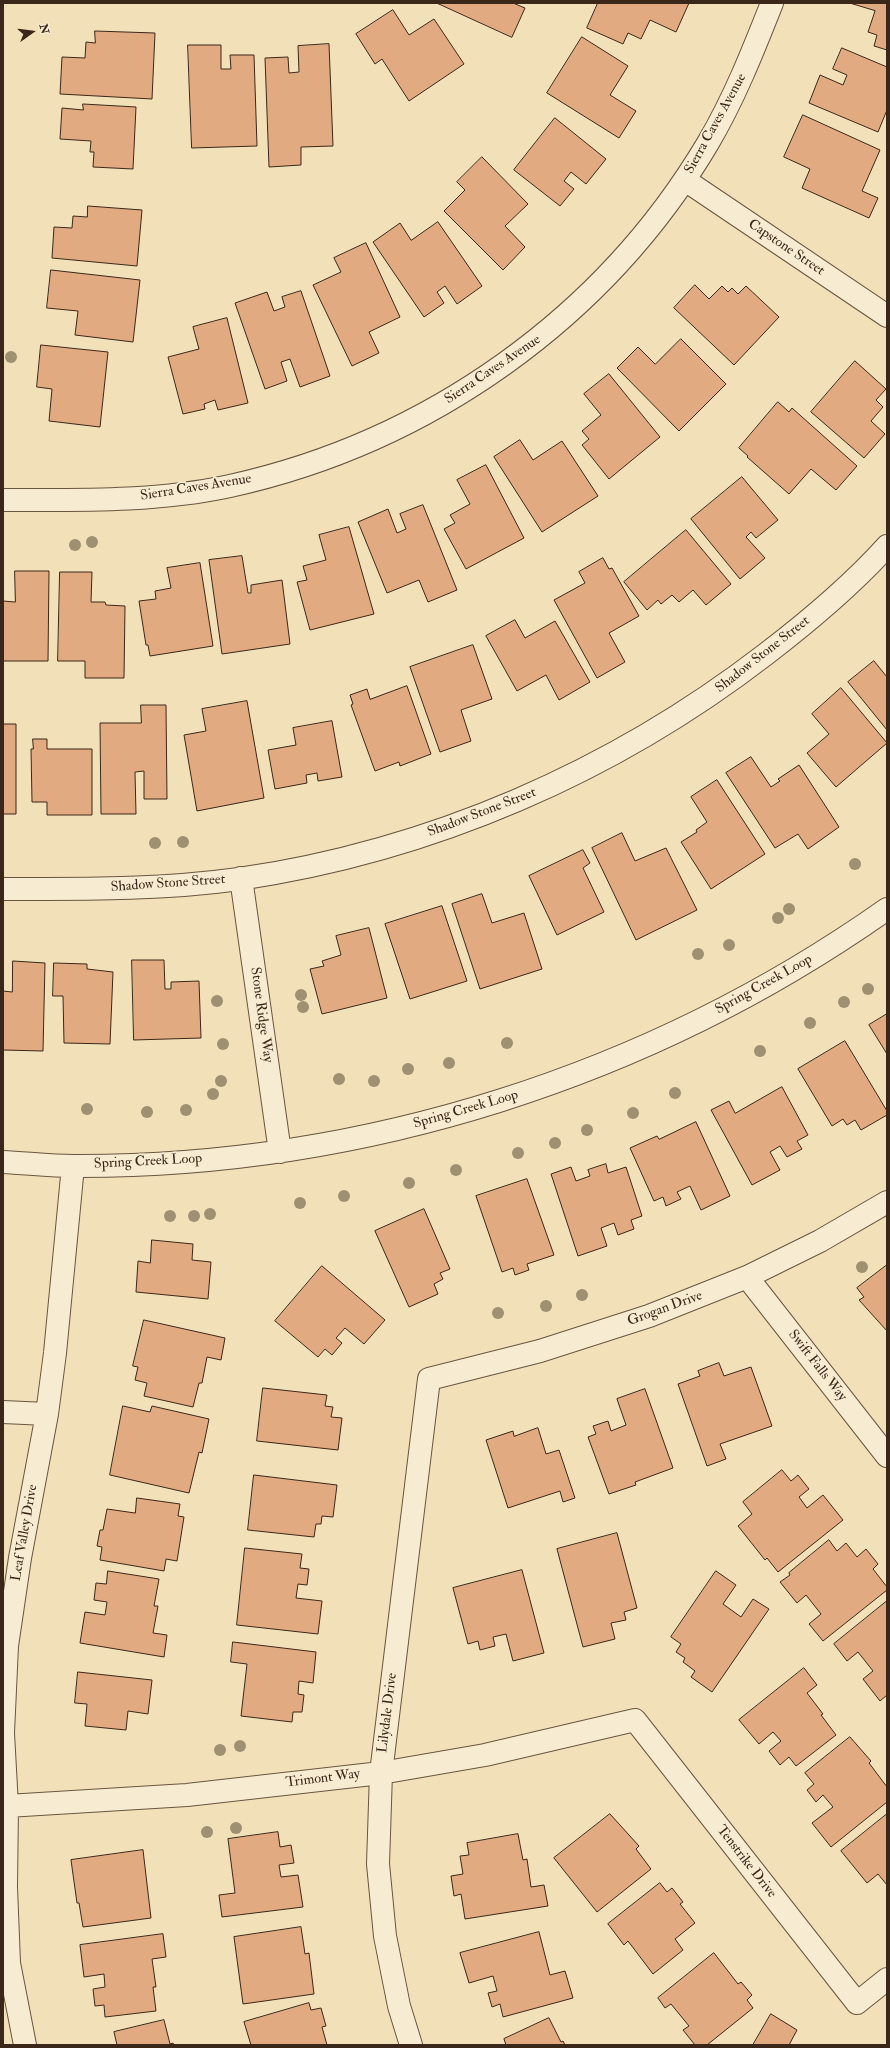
<!DOCTYPE html>
<html>
<head>
<meta charset="utf-8">
<style>
	body { margin:0 }
	#map { position:relative; width:890px; height:2048px; overflow:hidden; background:#f2e1b8; font-family:"IM FELL Double Pica",serif }
	canvas { display:block }
	.frame { position:absolute; inset:0; border:4px solid #3b2719; pointer-events:none }
	.north { position:absolute; left:12px; top:12px; width:40px; height:40px; -webkit-text-stroke:3px #f7ecd1; paint-order:stroke; rotate:76deg; font-size:11px; font-weight:700; line-height:16px; text-align:center; color:#3b2719 }
	.north::after { content:''; display:block; margin:auto; width:14px; height:18px; background:#3b2719; clip-path:polygon(50% 0,100% 100%,50% 72%,0 100%) }
</style>
</head>
<body>
<div id="map">
<canvas width="890" height="2048"></canvas>
<div class="frame"></div>
<div class="north">N</div>
</div>
<script>
const context = document.querySelector('canvas').getContext('2d');
context.lineJoin = 'round';
function paint(path, color) { context.fillStyle = color; context.fill(path, 'evenodd'); }
function strokePath(path, color, width, dash) { context.strokeStyle = color; context.lineWidth = width; context.lineCap = dash ? 'butt' : 'round'; context.setLineDash(dash || []); context.stroke(path); }
function label(font, color, halo, rows, align = 'center') {
  context.font = font + ' "IM FELL Double Pica",serif'; context.lineWidth = 3.5; context.setLineDash([]); context.textBaseline = 'middle'; context.strokeStyle = halo; context.fillStyle = color; for (const [text, x, y, turn = 0] of rows) {
    context.save(); context.translate(x, y); context.rotate((+turn || 0) * Math.PI / 180); context.textAlign = isNaN(turn) ? turn : align; if (halo) context.strokeText(text, 0, 0); context.fillText(text, 0, 0); context.restore();
  }
}
const building = new Path2D(`
	M437 3H513L525 8 512 37Z
	M598 3H689L676 32 650 20 641 39 628 33 623 44 587 28Z
	M850 3H887V50L874 46 877 35 868 32 875 11Z
	M393 10 409 35 434 19 464 64 409 101 382 59 375 64 356 34Z
	M95 31 155 33 152 99 60 94 62 57 85 58 86 42 95 43Z
	M582 37 628 66 610 95 636 111 619 138 547 93Z
	M329 44 333 146 301 147V165L269 167 265 58 288 57 289 73 299 72 298 46Z
	M188 45H221V69H231L230 55H254L257 146 192 148Z
	M842 48 887 67V110L878 132 809 103 820 75 843 85 847 75 833 69Z
	M83 104 136 107 133 169 93 167 94 152H90L91 141 60 139 62 108 83 110Z
	M803 115 880 150 862 191 878 198 869 218 802 188 810 169 784 157Z
	M555 118 606 159 586 184 571 172 564 181 574 189 560 206 514 170Z
	M482 157 528 204 505 226 525 247 503 270 444 211 465 190 457 182Z
	M88 206 142 210 137 266 52 258 54 227 72 228 73 216 87 217Z
	M438 222 482 286 457 304 445 286 437 292 444 303 424 317 373 242 400 223 411 240Z
	M366 243 400 317 369 332 379 353 352 366 313 285 341 272 334 258Z
	M51 270 140 280 133 342 75 335 78 311 47 308Z
	M695 285 709 299 722 286 728 292 732 288 738 294 746 286 779 317 734 365 674 308Z
	M301 291 330 376 300 387 290 359 281 362 287 381 265 389 235 303 267 292 274 311 285 307 282 297Z
	M227 318 248 403 218 410 215 400 204 404 205 409 183 414 168 357 199 349 193 327Z
	M681 339 726 384 679 431 617 368 638 347 655 364Z
	M41 345 108 352 100 427 49 421 52 389 37 387Z
	M855 361 886 389 876 400 883 407 871 421 885 434 864 458 811 412Z
	M609 374 660 437 609 479 582 445 589 439 582 431 601 415 584 394Z
	M778 402 789 412 792 408 857 466 836 490 811 469 789 494 747 457 748 456 739 448Z
	M520 440 533 460 562 441 598 496 542 532 494 457Z
	M486 465 524 538 466 569 444 529 455 523 450 515 470 504 457 480Z
	M742 477 778 520 756 538 751 532 746 537 765 558 740 579 691 519Z
	M423 505 457 590 428 602 419 580 387 593 358 522 388 509 397 533 406 529 400 514Z
	M349 527 374 614 310 630 297 582 307 580 303 566 326 560 319 535Z
	M686 530 731 584 706 605 693 590 679 602 672 595 661 604 658 600 647 610 624 582Z
	M242 556 248 593H251V585L282 580 290 644 222 654 209 560Z
	M603 558 609 569 612 568 639 616 609 633 625 662 597 678 554 600 585 583 579 572Z
	M200 563 213 646 150 656 148 645H146L139 601 156 599 155 591 171 588 167 568Z
	M15 571H49L48 661H3V601L15 602Z
	M60 572H92L91 602H105L106 605 125 606 124 678H85V661H58Z
	M515 620 525 638 555 621 590 682 559 700 546 675 517 691 486 636Z
	M473 645 492 699 461 710 471 741 440 752 410 667Z
	M874 661 887 677V730L848 682Z
	M407 686 431 754 400 766 399 762 375 771 351 705 353 704 350 695 367 689 370 699Z
	M841 688 887 743 836 787 807 753 829 734 812 714Z
	M247 701 264 798 197 811 184 735 206 731 202 709Z
	M141 705H166L167 799H144V771L135 772 136 814H101L100 723H141Z
	M332 721 342 777 318 781 317 773 306 775 307 783 275 789 268 750 296 745 293 728Z
	M3 724H16V814H3Z
	M33 739H47V749H92V815H47V802H32L31 749H33Z
	M751 757 771 787 780 781 778 779 799 765 839 827 808 849 798 834 775 848 726 773Z
	M717 780 765 854 711 889 681 842 697 832 696 830 707 822 691 797Z
	M622 833 635 861 666 848 697 910 636 940 592 848Z
	M583 850 590 863 583 868 604 912 557 935 529 876Z
	M482 894 492 923 524 913 542 969 480 989 452 904Z
	M442 906 467 981 410 999 385 924Z
	M369 928 387 998 322 1014 310 969 324 966 322 961 341 955 336 936Z
	M132 960H164L165 989H171V982L199 981 201 1038 134 1040Z
	M13 961 45 963 43 1051 3 1050V991L12 992Z
	M54 963 87 964V969L113 972 110 1044 64 1043 63 996H53Z
	M887 1014V1054L869 1025Z
	M845 1041 887 1111V1115L861 1130 855 1120 847 1125 843 1119 832 1126 798 1069Z
	M782 1087 808 1135 797 1141 802 1149 787 1157 780 1146 770 1152 780 1170 752 1185 711 1110 729 1101 735 1113Z
	M696 1122 730 1196 701 1210 690 1186 677 1192 681 1199 666 1206 663 1197 654 1201 630 1148 657 1136 659 1139Z
	M606 1164 608 1173 626 1167 642 1216 631 1220 634 1229 618 1235 614 1223 601 1228 607 1246 578 1256 551 1174 571 1167 576 1181 590 1176 588 1170Z
	M527 1179 554 1255 527 1264 529 1270 515 1275 513 1268 502 1272 476 1196Z
	M424 1209 450 1269 440 1273 443 1279 434 1284 438 1294 409 1307 375 1231Z
	M152 1240 193 1244 192 1260 211 1262 208 1299 136 1292 138 1261 150 1263Z
	M887 1265V1331L859 1300 864 1297 857 1288Z
	M322 1266 385 1320 364 1344 345 1328 336 1338 342 1343 332 1355 325 1349 318 1357 275 1321Z
	M144 1320 225 1338 221 1360 207 1357 202 1383H199L193 1407 144 1396 147 1383 135 1380 138 1367 133 1366Z
	M719 1363 724 1376 751 1367 772 1426 720 1444 726 1459 707 1466 678 1384 700 1376 698 1371Z
	M263 1388 327 1395 325 1406 333 1407 331 1417 342 1418 338 1450 257 1441Z
	M645 1389 673 1468 635 1482 636 1485 609 1494 588 1437 596 1434 593 1426 608 1421 611 1431 626 1425 617 1399Z
	M123 1406 150 1412 152 1406 209 1419 202 1453 199 1452 189 1493 110 1475Z
	M538 1428 546 1454 559 1450 575 1498 563 1502 560 1491 508 1508 486 1440 513 1431 514 1436Z
	M782 1470 791 1481 798 1475 809 1489 799 1497 807 1508 823 1495 843 1520 778 1572 767 1558 765 1560 738 1526 752 1514 743 1502Z
	M254 1475 337 1485 333 1517 322 1516 321 1524H316L314 1537 248 1530Z
	M137 1498 180 1504 178 1516 184 1517 177 1561 166 1559 164 1571 100 1560 102 1547 97 1546 100 1530H103L107 1509 135 1513Z
	M617 1533 637 1608 624 1612 626 1620 611 1623 615 1639 583 1647 557 1549Z
	M829 1540 837 1551 846 1543 857 1557 866 1549 878 1564 873 1569 887 1587V1590L823 1641 809 1624 821 1614 806 1595 797 1603 780 1582 790 1575 789 1573Z
	M245 1548 302 1554 300 1568 309 1569 307 1585 298 1584 296 1598 322 1601 318 1634 237 1625Z
	M522 1570 544 1653 513 1661 506 1634 493 1637 495 1646 480 1650 478 1641 468 1644 453 1588Z
	M108 1571 159 1579 154 1606H158L153 1633 167 1635 164 1657 80 1643 85 1612 105 1615 107 1602 94 1600 96 1583 106 1584Z
	M716 1571 736 1585 723 1604 741 1617 753 1599 769 1609 712 1692 691 1677 695 1671 683 1662 685 1658 676 1652 681 1644 671 1637Z
	M887 1601V1695L880 1701 863 1679 873 1671 858 1652 847 1661 834 1644Z
	M233 1642 316 1652 313 1683 299 1681 298 1694 304 1695 302 1712H293L292 1722 241 1716 247 1664 231 1662Z
	M804 1668 817 1685 807 1693 823 1714 821 1715 836 1735 796 1766 789 1757 780 1765 769 1751 781 1741 773 1732 759 1744 739 1720Z
	M78 1672 152 1680 148 1714 128 1711 126 1730 85 1726 87 1704 75 1703Z
	M850 1737 871 1761 869 1763 887 1787V1802L831 1847 812 1823 833 1807 823 1795 816 1802 807 1790 814 1784 805 1773Z
	M610 1814 639 1846 636 1849 651 1869 597 1912 554 1858Z
	M887 1814V1885L878 1874 867 1883 841 1851Z
	M278 1832 280 1847 291 1845 294 1863 279 1865 281 1877 298 1875 303 1907 222 1917 219 1895 235 1893 228 1839Z
	M518 1834 523 1860 527 1859 531 1887 544 1885 548 1906 465 1919 461 1894 454 1896 451 1876 463 1874 460 1856 469 1855 467 1843Z
	M143 1850 151 1918 83 1927 79 1903H77L71 1860Z
	M660 1883 667 1892 672 1888 683 1902 680 1904 695 1923 675 1939 683 1950 653 1974 628 1941 624 1945 608 1924Z
	M301 1927 305 1954 309 1953 314 1994 243 2004 234 1937Z
	M539 1932 550 1975 565 1971 573 1998 503 2017 500 2004 492 2007 488 1993 497 1991 493 1976 469 1983 460 1953Z
	M163 1934 166 1957 152 1959 156 1987H153L156 2011 105 2017 104 2005 95 2006 93 1989 105 1987 104 1974 84 1977 80 1945Z
	M714 1953 738 1984 741 1982 752 1995 747 2000 753 2008 707 2045H695L683 2030 689 2026 671 2004 665 2008 658 1998Z
	M309 2003 311 2010 321 2008 326 2026 322 2027 327 2045H251L244 2022Z
	M771 2014 797 2030 789 2045H753Z
	M549 2018 561 2042 563 2041 565 2045H506L504 2039Z
	M164 2020 170 2044 173 2043 174 2045H117L114 2032Z`);
paint(building, '#e2aa80');
strokePath(building, '#3b2719', 1);
const minor = new Path2D(`
	M685 180 887 316
	M3 500C79 500 156 502 230 486 429 442 604 318 708 143 734 99 753 51 772 3
	M241 878 280 1152
	M3 889C82 889 160 890 239 879 431 851 613 772 766 654 809 621 851 586 887 546
	M3 1162C26 1163 50 1166 74 1166 364 1167 650 1076 887 909
	M747 1277 887 1456
	M3 1412 47 1414
	M7 1806 187 1795 381 1773 485 1755 635 1720 857 2003 887 1979
	M25 2045 9 1963 6 1887 7 1806 3 1733 7 1646 20 1558 47 1414 55 1353 73 1166
	M411 2045 399 2006 385 1936 378 1864 381 1773 429 1379 540 1351 649 1316 747 1277 820 1241 887 1202`);
strokePath(minor, '#695641', 24);
strokePath(minor, '#f7ecd1', 22);
context.fillStyle = '#9e9071';
for (const [x, y] of [
	[11,357],
	[92,542],
	[75,545],
	[183,842],
	[155,843],
	[855,864],
	[789,909],
	[778,918],
	[729,945],
	[698,954],
	[868,989],
	[301,995],
	[217,1001],
	[844,1002],
	[303,1007],
	[810,1023],
	[507,1043],
	[223,1044],
	[760,1051],
	[449,1063],
	[408,1069],
	[339,1079],
	[221,1081],
	[374,1081],
	[675,1093],
	[213,1094],
	[87,1109],
	[186,1110],
	[147,1112],
	[633,1113],
	[587,1130],
	[555,1143],
	[518,1153],
	[456,1170],
	[409,1183],
	[344,1196],
	[300,1203],
	[210,1214],
	[170,1216],
	[194,1216],
	[862,1267],
	[582,1295],
	[546,1306],
	[498,1313],
	[240,1746],
	[220,1750],
	[236,1828],
	[207,1832]
]) { context.beginPath(); context.arc(x, y, 6, 0, 2 * Math.PI); context.fill(); }
label('14px', '#3b2719', '#f7ecd1', [
	["Sierra Caves Avenue",716,124,-61],
	["Capstone Street",786,248,34],
	["Sierra Caves Avenue",493,370,-34],
	["Sierra Caves Avenue",196,488,-9],
	["Shadow Stone Street",763,655,-38],
	["Shadow Stone Street",482,813,-21],
	["Shadow Stone Street",168,884,-4],
	["Spring Creek Loop",764,985,-29],
	["Stone Ridge Way",261,1015,82],
	["Spring Creek Loop",466,1110,-16],
	["Spring Creek Loop",148,1162,-3],
	["Grogan Drive",665,1309,-20],
	["Swift Falls Way",817,1366,52],
	["Leaf Valley Drive",25,1533,-80],
	["Lilydale Drive",388,1713,-83],
	["Trimont Way",323,1779,-7],
	["Tenstrike Drive",746,1862,52]
]);
</script>
</body>
</html>
